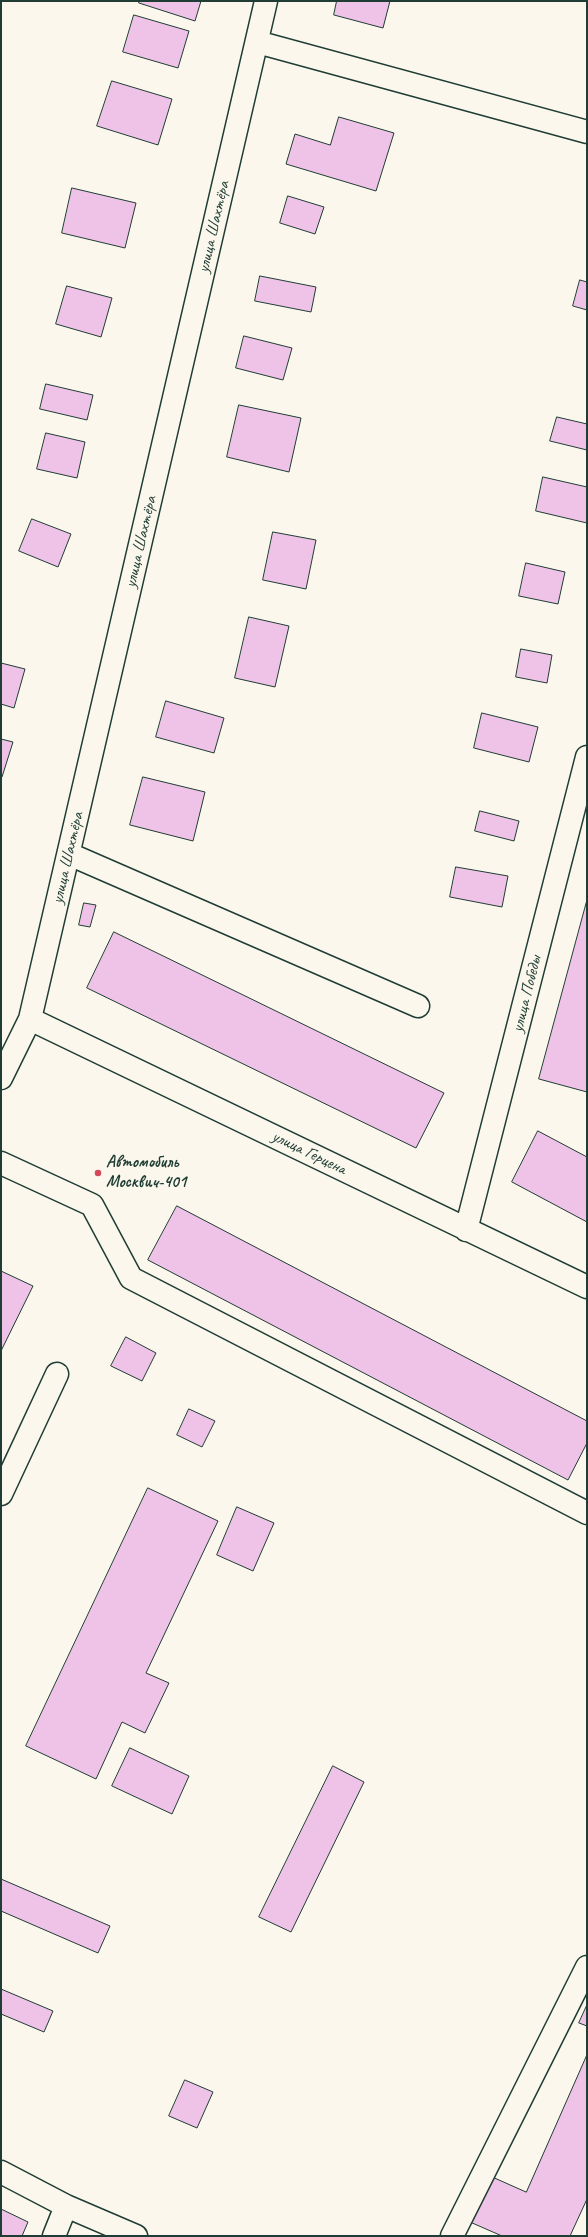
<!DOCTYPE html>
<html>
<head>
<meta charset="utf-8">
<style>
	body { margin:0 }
	#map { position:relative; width:588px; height:2237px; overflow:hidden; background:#fbf7ec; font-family:Caveat,sans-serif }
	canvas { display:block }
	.frame { position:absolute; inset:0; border:2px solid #1f3d34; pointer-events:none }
</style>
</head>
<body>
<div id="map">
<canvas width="588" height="2237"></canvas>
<div class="frame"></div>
</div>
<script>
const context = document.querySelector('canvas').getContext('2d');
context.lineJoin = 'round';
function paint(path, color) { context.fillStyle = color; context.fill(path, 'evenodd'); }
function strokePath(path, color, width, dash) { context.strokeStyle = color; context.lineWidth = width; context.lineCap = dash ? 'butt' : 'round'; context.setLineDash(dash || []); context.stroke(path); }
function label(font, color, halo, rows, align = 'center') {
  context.font = font + ' Caveat,sans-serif'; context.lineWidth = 3; context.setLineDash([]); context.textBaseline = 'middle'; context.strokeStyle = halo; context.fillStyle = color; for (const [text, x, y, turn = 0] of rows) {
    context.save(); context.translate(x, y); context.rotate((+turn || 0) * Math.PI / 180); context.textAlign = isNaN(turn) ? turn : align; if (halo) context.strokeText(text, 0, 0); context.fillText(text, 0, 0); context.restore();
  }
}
const building = new Path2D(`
	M139 1H201L195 21 139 3Z
	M337 1H390L383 28 334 15Z
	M134 15 189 31 178 68 123 52Z
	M112 81 172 99 158 145 97 126Z
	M339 117 394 133 376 191 286 164 295 134 330 145Z
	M72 188 136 203 125 248 62 233Z
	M288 196 324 207 315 234 280 223Z
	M260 276 316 287 311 312 255 301Z
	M580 280 587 282V310L573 306Z
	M67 286 112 298 101 337 56 324Z
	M244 336 292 348 283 380 236 368Z
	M46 384 93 395 87 420 40 409Z
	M239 405 301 418 289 472 227 457Z
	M557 417 587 424V450L550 441Z
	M46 433 85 442 77 478 37 469Z
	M543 477 587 487V523L536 511Z
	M32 519 71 534 58 567 19 551Z
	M273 532 316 540 306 589 263 580Z
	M526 563 565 572 558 604 519 596Z
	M249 617 289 626 275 687 235 678Z
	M521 649 552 655 547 683 516 677Z
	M1 663 25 669 14 708 1 704Z
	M166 701 224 718 214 753 156 737Z
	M482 713 538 727 529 762 474 748Z
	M1 739 13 742 2 777H1Z
	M143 777 205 792 193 841 130 825Z
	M480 811 519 821 514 841 475 831Z
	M456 867 508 876 502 907 450 897Z
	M587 900V1092L539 1079Z
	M84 903 96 905 90 927 79 925Z
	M114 932 444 1093 416 1148 87 988Z
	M538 1131 587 1157V1222L512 1182Z
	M177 1206 587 1421V1443L568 1480 148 1260Z
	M1 1271 33 1286 1 1351Z
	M126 1337 156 1353 142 1381 111 1366Z
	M189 1409 215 1421 202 1447 177 1435Z
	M148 1488 218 1521 146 1673 169 1683 145 1733 122 1722 96 1779 26 1746Z
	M237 1507 274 1523 253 1571 217 1555Z
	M130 1748 189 1776 172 1814 112 1786Z
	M333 1766 364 1782 291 1932 259 1917Z
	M1 1879 110 1926 98 1953 1 1911Z
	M1 1989 53 2011 44 2032 1 2014Z
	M587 2005V2026L579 2023Z
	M587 2055V2199L570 2236H502L470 2222 490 2176 526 2192Z
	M185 2080 213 2092 197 2128 169 2116Z
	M1 2209 28 2222 22 2236H1Z`);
paint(building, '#efc2e7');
strokePath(building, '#1f3d34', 1);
const minor = new Path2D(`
	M257 42 587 132
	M69 854 418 1006
	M30 1019 587 1287
	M1 1078 30 1019 266 1
	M1 1163 92 1205 131 1278 587 1513
	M466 1230 587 757
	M1 1494 57 1374
	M1 2172 66 2206 54 2236
	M66 2206 136 2236
	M452 2236 587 1967`);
strokePath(minor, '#1f3d34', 25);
strokePath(minor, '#fbf7ec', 22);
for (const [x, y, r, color] of [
	[98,1173,4,"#d1495b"]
]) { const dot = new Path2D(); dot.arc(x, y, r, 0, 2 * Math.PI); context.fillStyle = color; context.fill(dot); strokePath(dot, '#fbf7ec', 1.5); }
label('17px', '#1f3d34', '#fbf7ec', [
	["улица Шахтёра",214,227,-77],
	["улица Шахтёра",141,542,-77],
	["улица Шахтёра",68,858,-77],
	["улица Победы",527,994,-76],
	["улица Герцена",309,1153,26]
]);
label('bold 17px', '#1f3d34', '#fbf7ec', [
	["Автомобиль",106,1163],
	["Москвич-401",106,1183]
], 'left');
</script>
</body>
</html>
